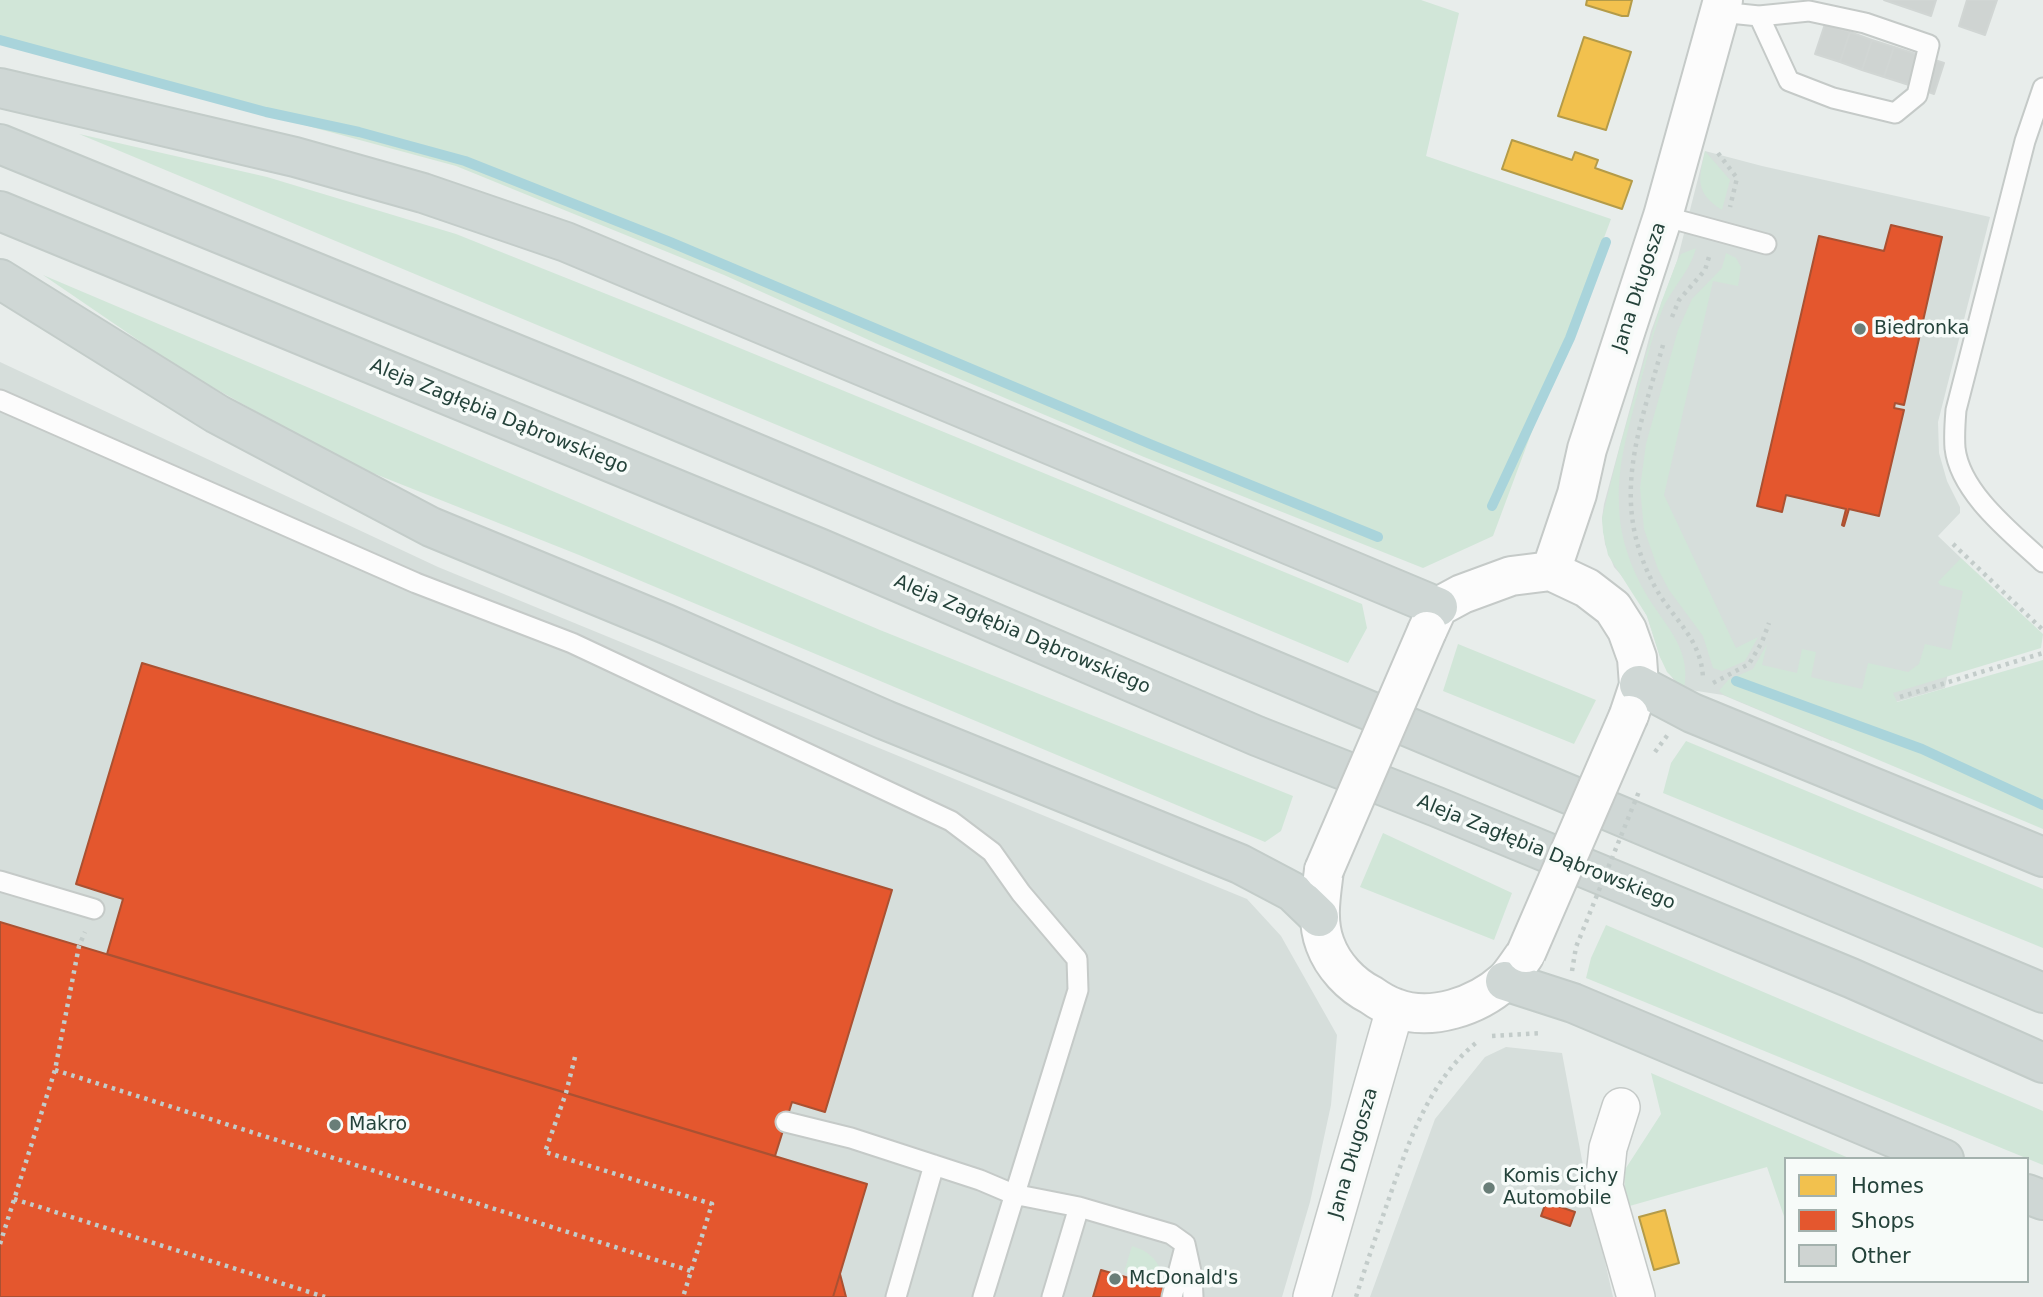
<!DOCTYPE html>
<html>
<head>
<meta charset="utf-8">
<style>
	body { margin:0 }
	#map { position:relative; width:2043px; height:1297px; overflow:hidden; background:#e8edeb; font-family:"DejaVu Sans",sans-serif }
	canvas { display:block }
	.legend { position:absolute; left:1784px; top:1157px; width:245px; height:126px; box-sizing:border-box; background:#f7fbf9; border:2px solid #a3b1ad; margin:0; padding:9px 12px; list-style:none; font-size:21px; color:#24423a }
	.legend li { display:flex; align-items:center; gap:14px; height:35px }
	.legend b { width:35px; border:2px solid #a3b1ad }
</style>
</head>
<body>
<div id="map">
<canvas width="2043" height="1297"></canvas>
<ul class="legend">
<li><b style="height:19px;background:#f2c14e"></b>Homes</li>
<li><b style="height:19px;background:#e4572e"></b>Shops</li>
<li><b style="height:19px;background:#cfd4d2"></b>Other</li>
</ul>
</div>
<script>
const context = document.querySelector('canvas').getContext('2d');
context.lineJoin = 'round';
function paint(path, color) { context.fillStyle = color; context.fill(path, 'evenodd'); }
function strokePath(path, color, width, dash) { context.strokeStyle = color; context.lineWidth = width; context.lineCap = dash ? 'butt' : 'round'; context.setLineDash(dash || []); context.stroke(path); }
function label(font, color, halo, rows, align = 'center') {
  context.font = font + ' "DejaVu Sans",sans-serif'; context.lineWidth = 7; context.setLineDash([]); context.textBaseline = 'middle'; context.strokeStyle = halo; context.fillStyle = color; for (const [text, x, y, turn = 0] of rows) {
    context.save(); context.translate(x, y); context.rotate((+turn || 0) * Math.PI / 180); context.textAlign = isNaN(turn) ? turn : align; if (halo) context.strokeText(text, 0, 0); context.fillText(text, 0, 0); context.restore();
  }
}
paint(new Path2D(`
	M1705 151 1762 166 1990 217 1938 422 1939 453 1947 481 1960 507V513L1938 536 1961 558 1964 590 1945 688 1839 718 1832 741 1723 695 1684 689 1675 682 1660 657 1647 616 1628 583 1614 567 1605 544 1602 518 1604 504 1651 331 1677 261Z
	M0 362 438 567 1247 899 1281 936 1337 1035 1331 1105 1310 1202 1282 1297H0Z
	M1506 1047 1562 1053 1582 1160 1613 1297H1370L1435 1119 1485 1057Z`), '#d6dedb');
paint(new Path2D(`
	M0 0H1421L1459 13 1426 156 1611 219 1493 536 1423 568 1144 457 880 345 724 275 456 166 0 43Z
	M79 134 267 177 456 234 674 321 1362 604 1367 628 1348 663Z
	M1705 151 1730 180 1722 210C1694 192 1699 179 1705 151Z
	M1696 248C1690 271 1673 287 1663 308 1653 332 1647 359 1640 384 1630 424 1617 462 1619 504 1619 532 1628 560 1641 585 1659 621 1693 645 1684 689L1667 672 1660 657 1647 616 1608 555 1603 532 1602 518 1620 446 1661 303 1677 261 1681 254Z
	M1726 253 1736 258 1741 267 1738 286 1713 281 1664 495 1736 648 1758 637 1745 661 1722 671 1713 668 1703 636 1669 590 1658 569 1644 529 1640 488 1646 444 1678 330 1692 299 1722 268Z
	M43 275 880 630 1293 796 1281 831 1265 842 579 555 350 464 182 370Z
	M1961 558 2043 634 2041 648 1893 693 1897 702 2043 660V829L1724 695 1719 691 1728 680 1753 669 1767 644 1762 665 1797 673 1802 649 1816 652 1811 677 1862 689 1868 663 1908 672 1919 664 1925 644 1951 650 1963 591 1940 585 1938 582Z
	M1458 644 1596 700 1574 744 1443 691Z
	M1686 741 2043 889V948L1663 793 1671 763Z
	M1383 833 1512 893 1494 940 1360 887Z
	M1606 925 2043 1111V1165L1586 978 1591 958Z
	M1651 1073 1851 1159H1786V1222L1767 1167 1626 1207 1624 1171 1661 1114Z
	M1132 1246C1151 1252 1161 1262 1163 1282L1124 1272Z`), '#d1e6d8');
const homes = new Path2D(`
	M1587 0H1632L1628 16H1622L1586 5Z
	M1584 37 1631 52 1606 130 1558 116Z
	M1512 140 1572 160 1575 152 1598 160 1595 168 1632 181 1622 209 1502 169Z
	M1665 1210 1679 1263 1654 1270 1639 1217Z`);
paint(homes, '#f2c14e');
strokePath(homes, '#b49b48', 2);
const shops = new Path2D(`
	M1891 225 1942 237 1904 405 1895 403 1894 408 1904 410 1879 516 1849 509 1844 526 1842 525 1846 509 1786 495 1782 512 1757 506 1819 236 1884 251Z
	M142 663 892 890 825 1112 792 1102 775 1156 107 954 123 899 76 884Z
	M0 922 867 1184 833 1297H0Z
	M1546 1202 1575 1212 1570 1226 1541 1216Z
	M1101 1270 1164 1288 1161 1297H1093Z
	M840 1274 846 1297H833Z`);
paint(shops, '#e4572e');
strokePath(shops, '#aa5132', 2);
strokePath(new Path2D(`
	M0 40 266 112 359 132 465 161 670 242 1150 444 1378 537
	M1492 506 1570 338 1606 242
	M1736 681 1922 749 2043 805`), '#a9d4db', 10);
const building = new Path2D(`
	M1884 0H1936L1931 16Z
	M1967 0H1997L1985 35 1959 26Z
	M1825 24 1850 32 1840 62 1815 54Z
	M1850 32 1872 40 1862 70 1840 62Z
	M1872 40 1894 47 1884 77 1862 70Z
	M1894 47 1919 55 1909 85 1884 77Z
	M1919 55 1944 63 1934 94 1909 85Z`);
paint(building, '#cfd4d2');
strokePath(building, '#d1d6d4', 2);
const service = new Path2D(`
	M1720 12 1759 16 1809 11 1865 23 1929 45 1917 95 1895 113 1833 98 1789 81 1759 16
	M2043 88 2025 141 1956 410C1955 422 1954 435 1955 448 1960 493 2012 533 2043 562
	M1663 216 1766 244
	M0 400 416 583 572 643 951 821 992 852 1021 893 1077 959 1078 990 983 1297
	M0 881 94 909
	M786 1122 851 1138 980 1180 1013 1194 1079 1207 1171 1234 1185 1244 1192 1276 1193 1297
	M896 1297 934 1165
	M1052 1297 1079 1207
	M1172 1297 1185 1247`);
const minor = new Path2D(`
	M1621 1107 1608 1148 1604 1186 1636 1297
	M1312 1297 1395 1009`);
const tertiary = new Path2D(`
	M1551 571 1577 494 1587 449 1663 216 1723 0
	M1427 631 1438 607 1462 594 1511 576 1551 571 1587 588 1613 608 1627 630 1637 658 1639 685 1629 715
	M1324 870C1321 895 1316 920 1325 944 1333 966 1351 985 1371 995 1378 1000 1386 1005 1395 1008 1431 1022 1477 1006 1505 981 1512 974 1518 964 1524 956`);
const primary = new Path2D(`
	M0 88 295 157 423 193 566 242 1438 607
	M0 144 621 397 2043 993
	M0 211 819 548 1257 736 1437 807 1851 978 2043 1063
	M0 279 217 414 431 527 666 624 885 720 1240 864 1293 892 1319 917
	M1639 685 1692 713 2043 857
	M1505 981 1573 1003 1944 1159
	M2027 1194 2043 1200`);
strokePath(service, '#c5cac8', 23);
strokePath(minor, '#c5cac8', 40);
strokePath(tertiary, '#c5cac8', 42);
strokePath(primary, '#c3ccc9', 42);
strokePath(new Path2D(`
	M1718 153 1737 178 1730 207
	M1672 317 1679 300 1705 270 1709 257
	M1663 345C1639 431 1609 500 1654 585 1672 619 1701 637 1703 678
	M1953 544 2043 630
	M1713 683 1749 664 1762 642 1769 623
	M1900 697 2043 653
	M1492 1036 1542 1033
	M575 1057 566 1093 545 1152 712 1204 683 1297
	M55 1070 691 1271
	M14 1199 325 1297
	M0 1244 55 1070 79 946 85 932
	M1356 1297C1365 1268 1375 1239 1385 1210 1406 1150 1426 1083 1477 1042`), '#c3ccca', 4.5, [3.5, 5]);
strokePath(service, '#fcfcfc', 19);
strokePath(minor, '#fcfcfc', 37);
strokePath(tertiary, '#fcfcfc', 38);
strokePath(primary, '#cfd7d5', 38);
const tertiaryBridge = new Path2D(`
	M1324 870 1427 631
	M1526 953 1629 715`);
strokePath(tertiaryBridge, '#c5cac8', 42, []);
strokePath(new Path2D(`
	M1655 752 1669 733
	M1572 971 1576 947 1640 789`), '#c3ccca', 4.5, [3.5, 5]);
strokePath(tertiaryBridge, '#fcfcfc', 38);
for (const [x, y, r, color] of [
	[1860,329,7,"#697e78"],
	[335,1125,7,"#697e78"],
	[1489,1188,7,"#697e78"],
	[1115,1279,7,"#697e78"]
]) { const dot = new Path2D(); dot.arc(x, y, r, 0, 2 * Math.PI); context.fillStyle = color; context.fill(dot); strokePath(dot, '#f7fbf9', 2.5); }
label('19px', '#24423a', '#f7fbf9', [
	["Jana Długosza",1640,287,-72],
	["Aleja Zagłębia Dąbrowskiego",499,417,22],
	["Aleja Zagłębia Dąbrowskiego",1022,635,23],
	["Aleja Zagłębia Dąbrowskiego",1546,853,22],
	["Jana Długosza",1354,1153,-74]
]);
label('19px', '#24423a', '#f7fbf9', [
	["Biedronka",1874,329],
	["Makro",349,1125],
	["Komis Cichy",1503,1177],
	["Automobile",1503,1199],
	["McDonald's",1129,1279]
], 'left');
</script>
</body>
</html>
